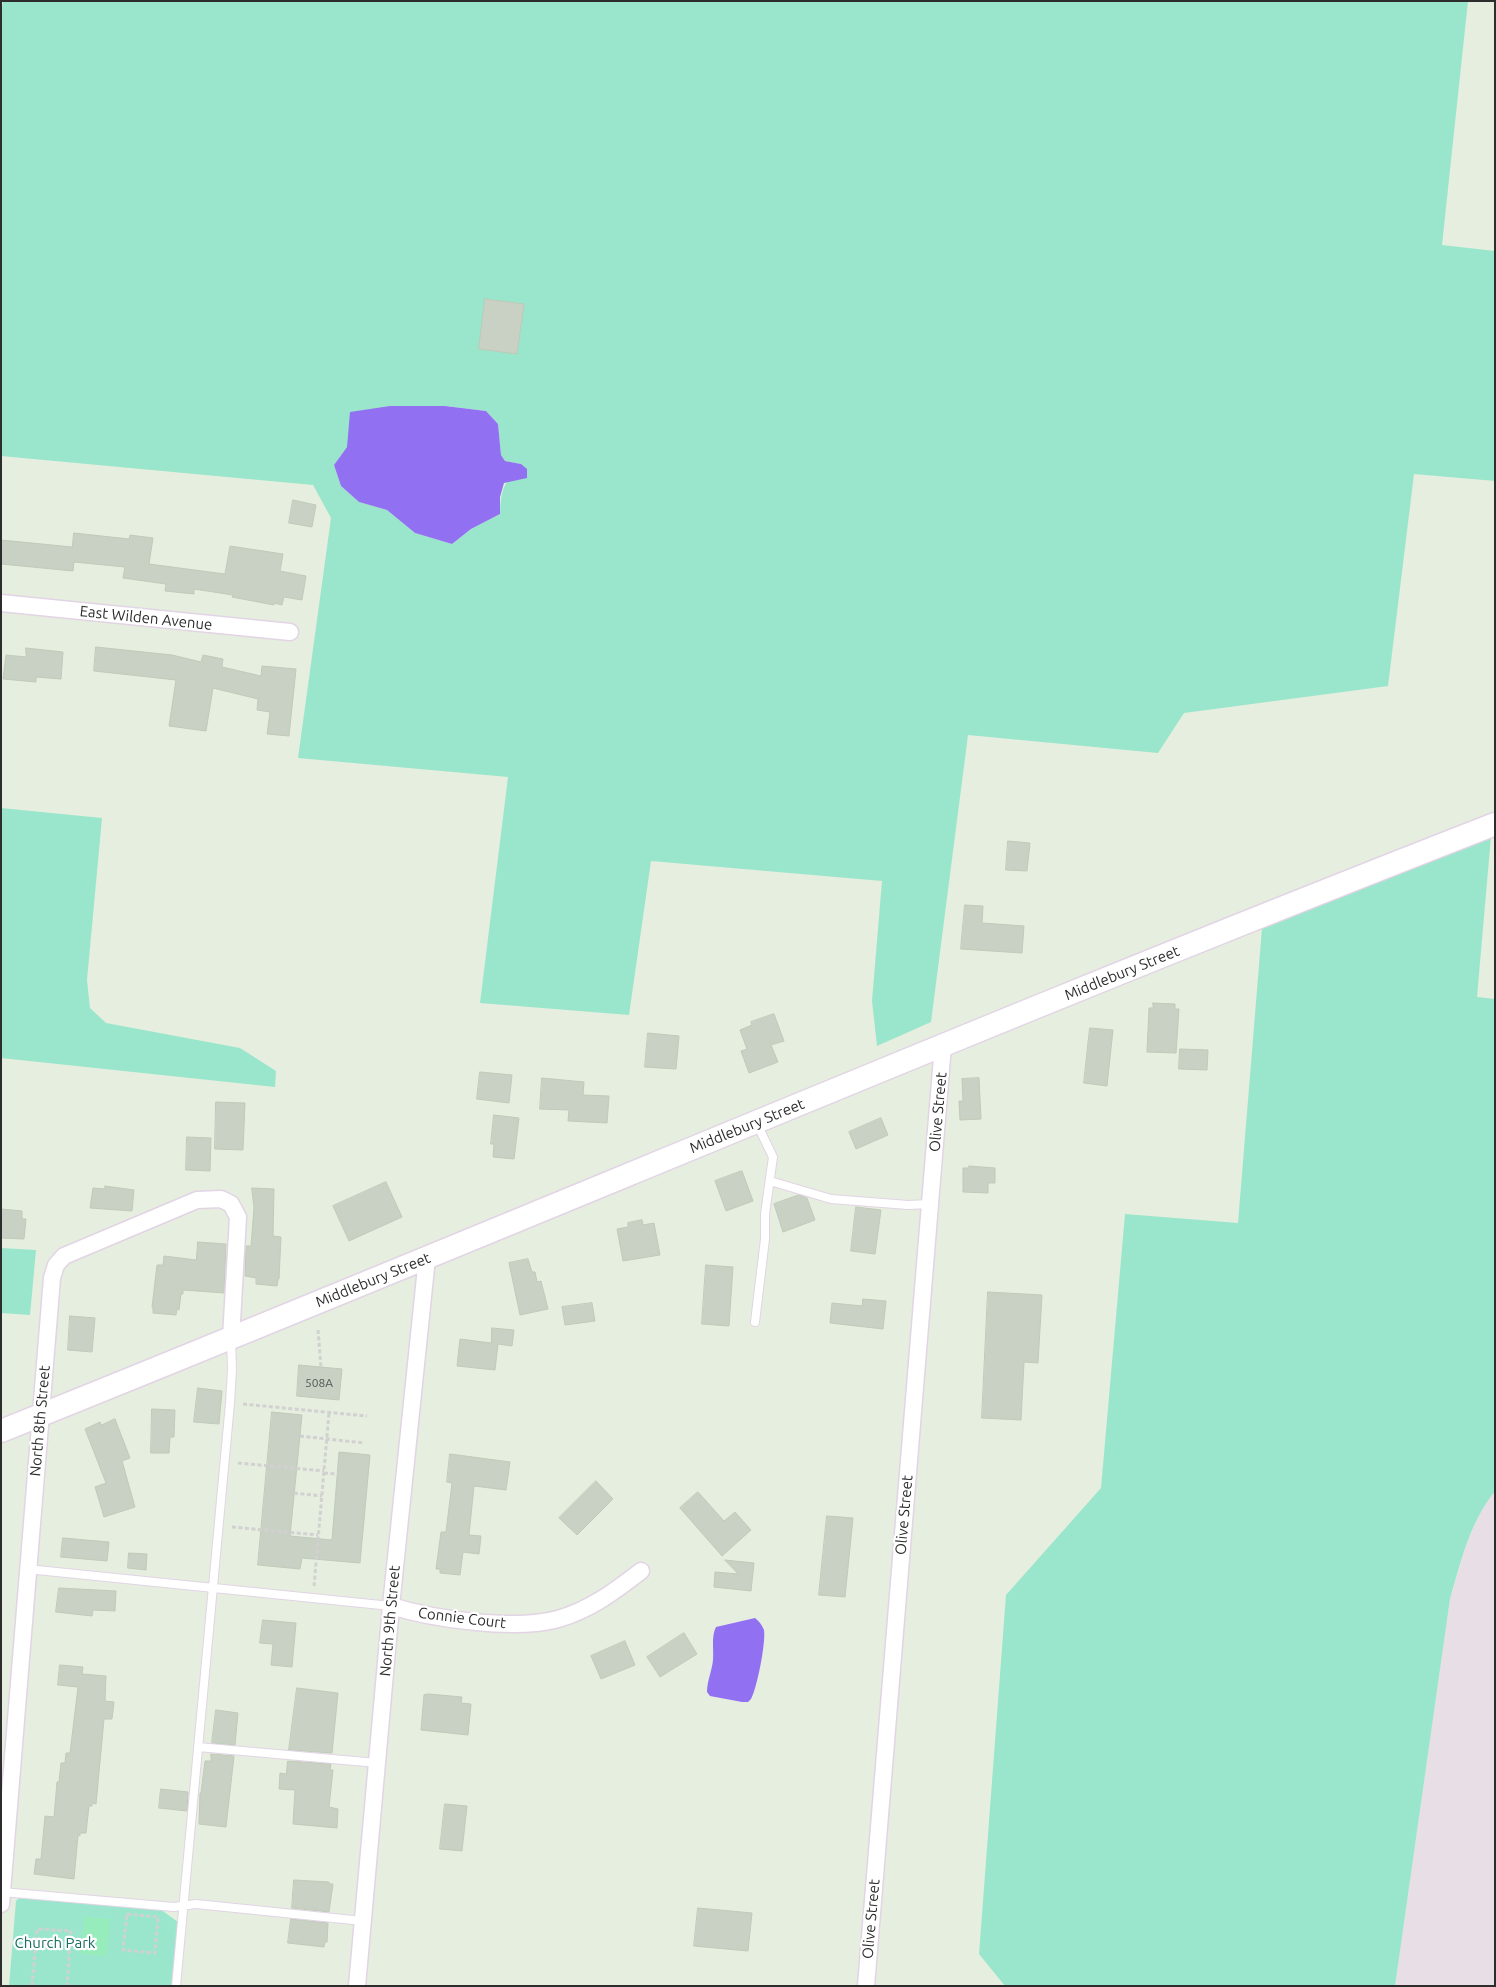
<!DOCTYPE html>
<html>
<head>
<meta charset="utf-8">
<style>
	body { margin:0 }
	#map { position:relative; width:1496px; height:1987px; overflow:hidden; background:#e6eedf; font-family:Ubuntu,sans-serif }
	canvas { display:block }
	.frame { position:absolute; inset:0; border:2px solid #2d2d2d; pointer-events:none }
</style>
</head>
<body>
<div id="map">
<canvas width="1496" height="1987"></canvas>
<div class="frame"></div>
</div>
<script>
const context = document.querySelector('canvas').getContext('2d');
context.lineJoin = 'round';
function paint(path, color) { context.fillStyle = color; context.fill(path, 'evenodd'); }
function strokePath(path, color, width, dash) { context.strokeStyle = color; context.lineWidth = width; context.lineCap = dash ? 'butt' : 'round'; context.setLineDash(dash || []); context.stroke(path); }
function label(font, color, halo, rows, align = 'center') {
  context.font = font + ' Ubuntu,sans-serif'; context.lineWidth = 4.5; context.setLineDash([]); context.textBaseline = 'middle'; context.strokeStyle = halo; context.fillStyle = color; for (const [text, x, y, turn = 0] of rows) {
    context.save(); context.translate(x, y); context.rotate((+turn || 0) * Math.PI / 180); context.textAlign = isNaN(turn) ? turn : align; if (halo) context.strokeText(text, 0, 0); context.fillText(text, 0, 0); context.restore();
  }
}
paint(new Path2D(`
	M1495 1491V1986H1395L1450 1599 1465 1548 1482 1507Z`), '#e7dfe5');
paint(new Path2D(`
	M3 1H1468L1442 245 1495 251V481L1414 474 1388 686 1184 713 1158 753 968 735 931 1022 877 1046 872 1001 882 881 651 861 629 1015 480 1003 508 777 298 758 331 518 313 485 1 456V13ZM445 406 486 411 498 424 501 455 505 461 521 464C504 484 501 487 500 514L471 529 452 544 415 533 387 510 359 502 341 486 334 465 347 447Z
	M1 808 102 818 87 980 90 1008 106 1023 240 1048 276 1071 275 1087 1 1058Z
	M1492 825 1477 997 1495 999V1491C1470 1522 1461 1561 1450 1599L1395 1986H1005L979 1954 1006 1595 1101 1488 1125 1214 1238 1223 1263 916Z
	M1 1248 36 1250 30 1315 1 1313Z
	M20 1897 160 1909 178 1922 172 1986H9L16 1901Z`), '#9ae6cc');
paint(new Path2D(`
	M84 1917 110 1919 107 1956 81 1954Z`), '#96edbb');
paint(new Path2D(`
	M390 406H445L486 411 498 424 501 455 505 461 521 464 527 469V478L504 483 500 497V514L471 529 452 544 415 533 387 510 359 502 341 486 334 465 347 447 350 412Z
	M755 1618C759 1621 762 1625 764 1630 766 1643 757 1688 751 1699L748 1702H742L710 1696 707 1692C707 1681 712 1671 713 1660 714 1648 711 1637 716 1627Z`), '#9270f2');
const building = new Path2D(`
	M485 299 524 304 517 354 479 349Z
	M293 500 316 505 312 527 289 523Z
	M74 533 129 539 130 535 153 538 149 564 225 574 230 546 283 554 280 571 306 576 302 600 284 597 282 605 274 603V605L232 597 233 595 194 589V594L165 591 166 584 123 578 125 567 74 562 73 571 1 564V540L72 547Z
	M96 647 172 655 201 662 203 655 223 659 222 667 261 676 262 666 296 669 289 736 267 734 270 712 257 710 258 699 213 688 206 731 169 726 176 680 94 671Z
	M26 648 63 652 61 679 36 677V682L3 679 6 655 26 657Z
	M1008 841 1030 843 1027 871 1006 870Z
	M965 905 983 906 982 923 1024 926 1022 953 961 949Z
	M1153 1003 1175 1004V1009H1179L1176 1053 1147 1052 1149 1008H1153Z
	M774 1014 784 1041 771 1045 778 1062 749 1073 741 1051 747 1049 740 1030 752 1025 751 1022Z
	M1090 1028 1113 1030 1107 1086 1084 1083Z
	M648 1033 679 1036 676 1069 645 1067Z
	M1180 1049 1208 1050 1207 1070 1179 1069Z
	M480 1072 512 1075 509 1103 477 1099Z
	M542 1078 584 1082 583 1095 609 1096 607 1123 568 1121 569 1110 540 1109Z
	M979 1078 981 1119 960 1120 959 1101H963L962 1079Z
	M216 1102 245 1103 243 1150 215 1149Z
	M494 1115 519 1118 514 1159 493 1157 494 1144H491Z
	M881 1118 888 1135 856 1149 849 1132Z
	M187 1137 211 1138 210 1171 186 1170Z
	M969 1166 995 1168V1183H988V1193L963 1192V1168H969Z
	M742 1171 753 1201 726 1211 715 1181Z
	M386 1182 402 1217 349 1241 333 1206Z
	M105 1186 134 1190 132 1211 90 1208 93 1188 105 1189Z
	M252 1188 274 1189 273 1236 281 1237 279 1279H278L277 1286 256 1284V1278L245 1276 246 1246H251L254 1208Z
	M799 1195 807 1198 815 1220 783 1232 774 1204Z
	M856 1207 881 1210 875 1254 851 1251Z
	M1 1209 22 1211V1219H26L24 1239 1 1238Z
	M642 1220 643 1225 654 1223 660 1255 623 1261 617 1229 628 1227V1223Z
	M198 1242 226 1244 224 1293 183 1290V1294H181L179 1310 177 1309 176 1315 153 1313V1307H152L157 1265H163L164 1256 196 1260Z
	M528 1259 532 1272H535L537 1282 541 1281 548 1309 520 1315 509 1263Z
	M706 1265 733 1267 729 1326 702 1324Z
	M988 1292 1042 1295 1038 1363 1024 1362 1021 1420 982 1418Z
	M863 1299 886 1301 883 1329 830 1323 832 1303 862 1306Z
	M592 1303 595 1321 565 1325 562 1307Z
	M70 1316 95 1318 92 1352 68 1350Z
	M492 1328 514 1330 512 1346 498 1344 495 1370 457 1366 460 1339 491 1343Z
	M299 1365 342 1369 339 1400 297 1396Z
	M198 1388 222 1391 219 1424 194 1422Z
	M152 1409 175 1410 174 1437H170L169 1453H151Z
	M272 1412 302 1415 290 1536 332 1540 339 1452 370 1455 360 1563 302 1558 300 1569 258 1565Z
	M115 1419 130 1458 122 1461 135 1507 104 1517 95 1487 106 1483 85 1429 100 1422 101 1425Z
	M450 1454 510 1462 506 1490 474 1486 469 1535 481 1536 479 1554 463 1552 460 1575 440 1573V1569H436L441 1532H446L452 1483 447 1482Z
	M596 1481 613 1499 577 1535 559 1518Z
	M698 1492 724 1521 735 1512 751 1530 722 1556 680 1508Z
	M827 1516 853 1518 845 1597 819 1595Z
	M63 1538 109 1542 107 1561 61 1557Z
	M129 1553 147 1554 146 1570 128 1568Z
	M725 1560 754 1563 751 1591 714 1587 715 1572 738 1574Z
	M59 1588 116 1591 115 1611 93 1610 92 1616 56 1612Z
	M263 1620 296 1623 292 1667 271 1665 273 1644 260 1643Z
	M684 1633 697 1654 660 1677 647 1657Z
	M625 1641 635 1665 601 1679 591 1656Z
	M60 1665 83 1667 82 1674 106 1676 105 1701 114 1702 112 1719H104L96 1804 92 1803V1806H89L86 1833H80V1836L78 1835 74 1879 34 1874 36 1859H41L45 1816 54 1817 57 1782H59L61 1763H65L66 1753H70L78 1687 58 1685Z
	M297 1688 338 1693 332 1753 289 1750Z
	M429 1694 462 1697 461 1703 471 1704 468 1735 421 1730 424 1695Z
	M216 1710 238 1713 235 1745 212 1743Z
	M211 1754 234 1756 226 1827 199 1824 200 1793H201L205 1761H211Z
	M288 1761 331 1764 330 1770H333L329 1807 338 1809 337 1828 293 1824 295 1790 279 1789 280 1773 286 1774Z
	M161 1789 188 1792 187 1811 159 1808Z
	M445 1804 467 1806 462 1851 440 1849Z
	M294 1880 329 1882V1884H333L329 1912 292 1908Z
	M698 1908 752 1913 748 1951 694 1946Z
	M291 1919 328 1923 327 1942H325L324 1947 288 1943Z`);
paint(building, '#c9d1c4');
strokePath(building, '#bfcab8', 1);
const service = new Path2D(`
	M770 1181 831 1199 908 1205 930 1204
	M755 1322 765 1239V1214L773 1157 757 1124
	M27 1569 391 1606
	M198 1747 377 1763
	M2 1892 174 1907 196 1904 363 1921
	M176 1986 230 1403 232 1369 231 1340`);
const minor = new Path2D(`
	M1 603 290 632
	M391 1606C433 1619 515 1631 558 1619 590 1610 615 1591 641 1571
	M1 1904 52 1278 56 1265 64 1256 197 1200 221 1199 231 1204 238 1217 231 1338
	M357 1986 391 1606 427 1258
	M866 1986 943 1045`);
const secondary = new Path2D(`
	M1 1431C500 1231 994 1019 1495 824`);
strokePath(service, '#e2d4e5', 10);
strokePath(minor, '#e2d4e5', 19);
strokePath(secondary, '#e2d4e5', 25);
strokePath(new Path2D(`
	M318 1330 321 1367
	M243 1404 367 1416
	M300 1436 364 1443
	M238 1463 324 1471
	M324 1473 338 1474
	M294 1493 322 1496
	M232 1527 318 1535
	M314 1586 329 1413
	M127 1914 158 1917 155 1953 123 1950Z
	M32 1986 37 1929 71 1931 67 1986`), '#d1d1d1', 3, [4, 2.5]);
strokePath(service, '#fff', 8);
strokePath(minor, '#fff', 16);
strokePath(secondary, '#fff', 22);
label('12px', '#545653', null, [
	["508A",319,1383]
]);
label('15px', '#2d2d2d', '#fff', [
	["East Wilden Avenue",146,618,6],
	["Middlebury Street",1122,973,-22],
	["Olive Street",938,1112,-85],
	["Middlebury Street",747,1126,-22],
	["Middlebury Street",373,1280,-22],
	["North 8th Street",40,1421,-85],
	["Olive Street",904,1515,-85],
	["Connie Court",462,1618,7],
	["North 9th Street",390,1621,-85],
	["Olive Street",871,1919,-85]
]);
label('15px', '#196d5c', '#fff', [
	["Church Park",55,1943]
]);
</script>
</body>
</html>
